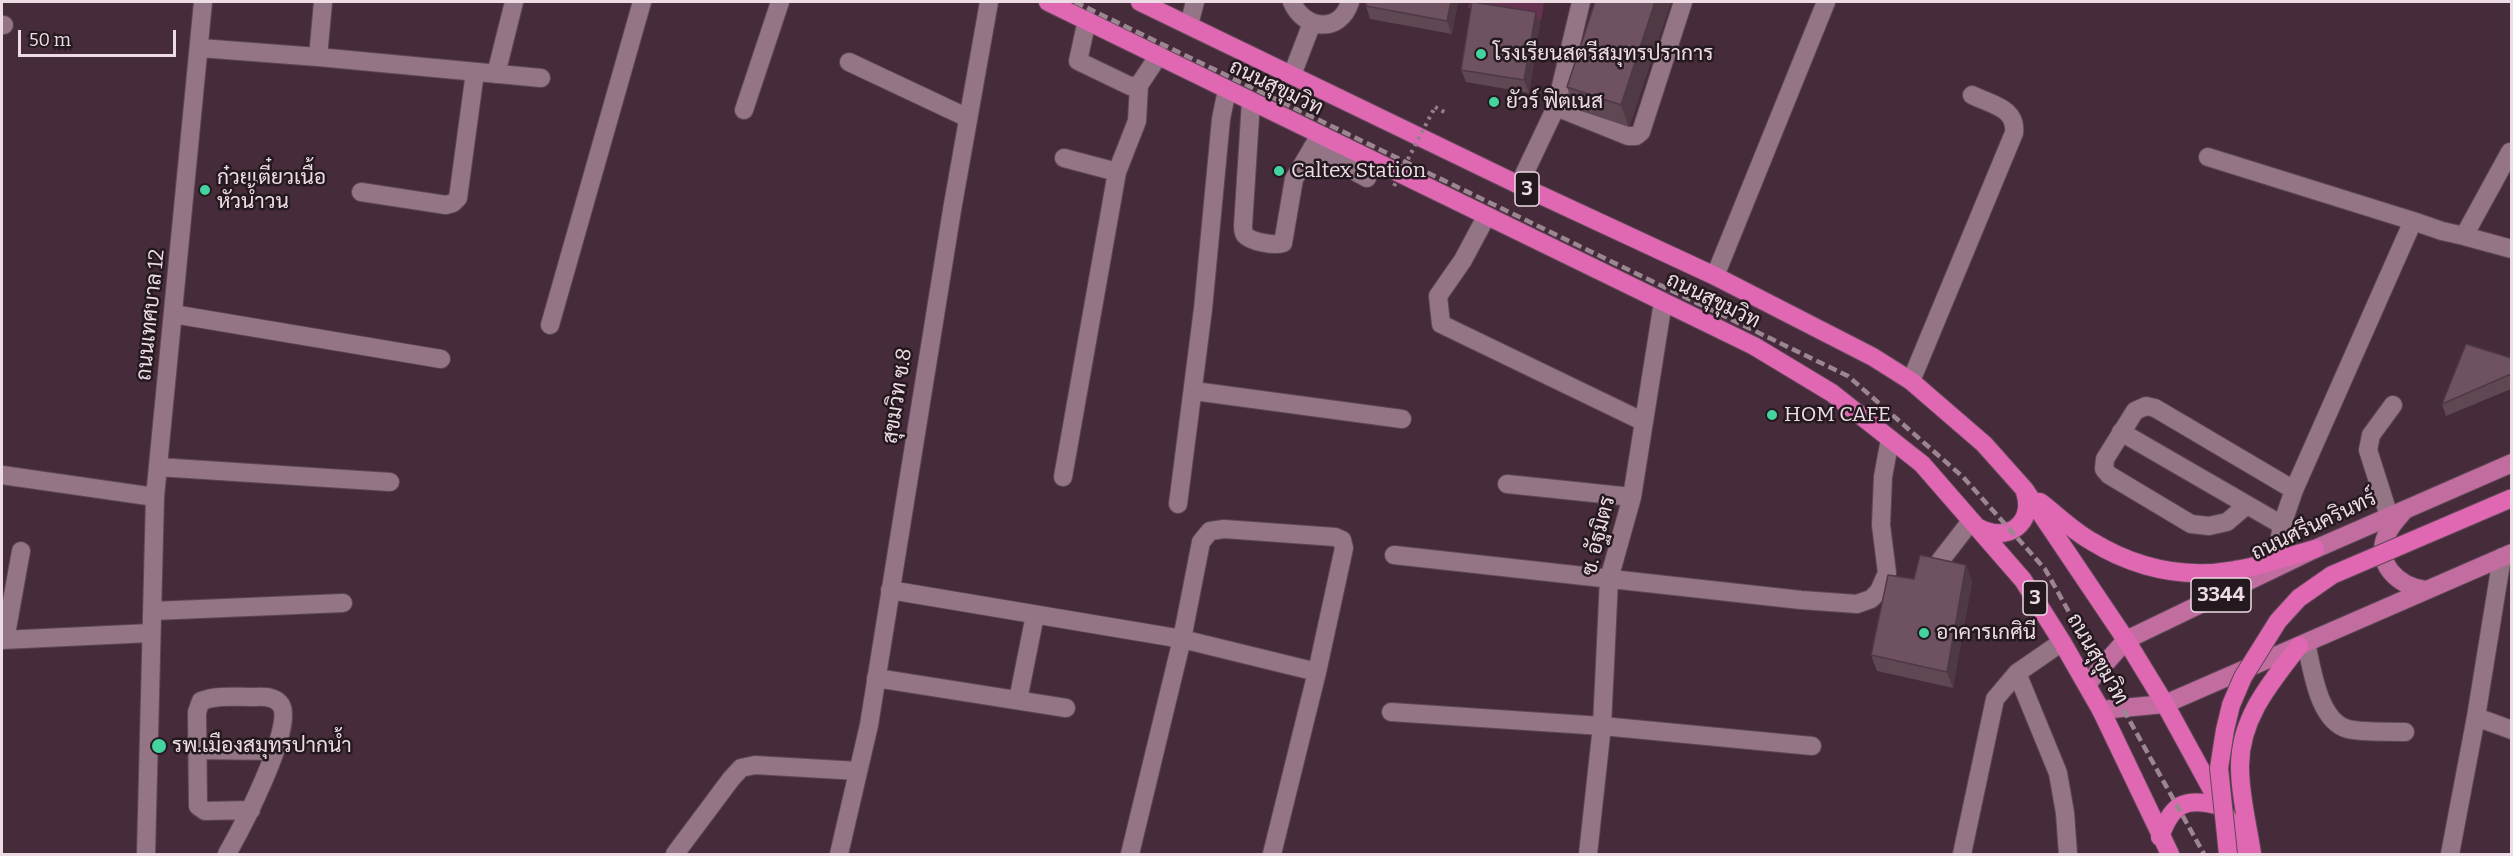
<!DOCTYPE html>
<html>
<head>
<meta charset="utf-8">
<style>
	body { margin:0 }
	#map { position:relative; width:2513px; height:856px; overflow:hidden; background:#462c3b; font-family:Bitter,serif }
	canvas { display:block }
	.frame { position:absolute; inset:0; border:3px solid #eedce5; pointer-events:none }
	.scale { position:absolute; left:18px; top:30px; width:158px; height:27px; box-sizing:border-box; border:3px solid #eedce5; border-top:0; padding-left:8px; font-size:18px; line-height:21px; white-space:nowrap; color:#eedce5; -webkit-text-stroke:4px #251920; paint-order:stroke }
</style>
</head>
<body>
<div id="map">
<canvas width="2513" height="856"></canvas>
<div class="frame"></div>
<div class="scale">50 m</div>
</div>
<script>
const context = document.querySelector('canvas').getContext('2d');
context.lineJoin = 'round';
function paint(path, color) { context.fillStyle = color; context.fill(path, 'evenodd'); }
function strokePath(path, color, width, dash) { context.strokeStyle = color; context.lineWidth = width; context.lineCap = dash ? 'butt' : 'round'; context.setLineDash(dash || []); context.stroke(path); }
function label(font, color, halo, rows, align = 'center') {
  context.font = font + ' Bitter,Sarabun,serif'; context.lineWidth = 5; context.setLineDash([]); context.textBaseline = 'middle'; context.strokeStyle = halo; context.fillStyle = color; for (const [text, x, y, turn = 0] of rows) {
    context.save(); context.translate(x, y); context.rotate((+turn || 0) * Math.PI / 180); context.textAlign = isNaN(turn) ? turn : align; if (halo) context.strokeText(text, 0, 0); context.fillText(text, 0, 0); context.restore();
  }
}
paint(new Path2D(`
	M1470 2H1544L1541 21 1468 8Z`), '#653251');
const minor = new Path2D(`
	M1292 2C1304 30 1340 34 1350 2
	M1087 20 1078 61 1130 86 1139 85
	M2 25H4
	M1189 25 1195 2
	M200 48 318 57 541 78
	M318 57 323 2
	M849 62 968 118
	M496 74 514 2
	M1292 75 1312 23
	M1251 101 1243 226C1243 229 1243 232 1245 235 1251 242 1275 246 1283 243L1294 179 1320 135
	M1556 107 1628 136H1636L1641 132 1683 2
	M744 110 780 2
	M1312 148 1367 178
	M2208 157 2413 221 2294 490 2282 525 2276 559
	M1064 158 1117 172
	M1519 185 1556 107 1581 2
	M361 192 446 205 453 203 458 198 475 72
	M1486 217 1463 260 1438 296 1441 324 1642 421
	M2413 221 2442 231 2464 236 2510 152
	M2464 236 2512 249
	M1715 276 1826 2
	M173 314 441 359
	M550 325 642 2
	M1911 381 2014 133C2017 108 1992 105 1972 95
	M1194 391 1402 419
	M2121 432 2282 525
	M158 467 390 482
	M2 475 155 497
	M1063 477 1117 172 1137 121 1139 85 1159 55
	M1507 484 1632 497
	M1178 504 1203 309 1221 119 1227 90
	M2247 505 2227 522 2209 526 2191 524 2109 475 2104 469 2105 459 2135 411 2146 406 2155 408 2294 490
	M2389 516 2368 450 2371 435 2393 405
	M1394 555 1801 600 1857 604 1871 599 1879 591 1887 573 1881 525 1883 477 1890 439
	M1940 561 1971 521
	M890 590 1182 639 1317 672
	M153 611 343 603
	M2 640 151 633
	M5 640 21 551
	M2306 643C2312 668 2318 721 2348 729 2365 733 2387 731 2405 732
	M2017 673 2058 773 2065 813 2068 854
	M876 678 1066 708
	M1018 700 1035 615
	M1391 712 1602 726 1812 746
	M2476 717 2512 730
	M198 750 275 751
	M146 854 155 497 203 2
	M227 854C240 831 295 727 281 705 274 695 261 697 251 697 234 697 217 695 201 701L197 712 198 806 205 811 251 810
	M675 854 731 779 741 768 755 765 858 771
	M839 854 869 725 952 210 989 2
	M1130 854 1182 639 1201 542 1210 531 1224 529 1335 537 1342 540 1344 548 1317 672 1272 854
	M1588 854 1602 726 1609 579 1632 497 1663 302
	M1962 854 1995 699 2017 673 2062 642
	M2450 854 2476 717 2502 557`);
const major = new Path2D(`
	M2404 511C2398 518 2391 525 2387 534 2373 563 2398 586 2425 590
	M2087 684 2126 640 2315 549 2512 463
	M2101 710 2165 704 2512 553`);
const highway = new Path2D(`
	M1048 2 1754 346 1832 393 1922 464 2023 580 2062 642 2101 710 2170 854
	M1140 2 1519 185 1715 276 1873 357 1911 381 1984 444 2025 490 2126 640 2165 704 2247 854
	M2040 502C2057 515 2073 531 2091 541 2135 568 2184 579 2235 570 2262 566 2289 556 2315 549
	M1979 528C2007 543 2035 524 2025 492
	M2160 837C2172 803 2185 797 2220 806
	M2252 854C2248 826 2240 796 2240 768 2239 719 2271 682 2299 646`);
strokePath(minor, '#5e4855', 20);
strokePath(major, '#5e4855', 20);
strokePath(highway, '#5e4855', 20);
strokePath(new Path2D(`
	M1435 107 1448 114`), '#957f8b', 4, [3, 4.5]);
strokePath(minor, '#947586', 18);
strokePath(major, '#c26da0', 18);
strokePath(highway, '#e067b2', 18);
strokePath(new Path2D(`
	M1075 2 1848 376 1963 477 2045 569 2204 854`), '#9c8692', 4.5, [9, 4.5]);
const highwayBridge = new Path2D(`
	M2228 854 2219 768 2225 730 2231 705 2243 677 2278 621 2299 598 2332 575 2512 498`);
strokePath(highwayBridge, '#5e4855', 20, []);
strokePath(new Path2D(`
	M1394 186 1435 107`), '#957f8b', 4, [3, 4.5]);
strokePath(highwayBridge, '#e067b2', 18);
paint(new Path2D(`
	M1366 2H1458L1452 34 1370 19 1366 6Z
	M1595 2H1671L1629 127 1575 109 1567 87Z
	M1536 12 1540 24 1529 93 1466 82 1461 70Z
	M2511 358V389L2446 416 2442 404Z
	M1914 579 1972 581 1953 688 1877 671 1871 655Z`), '#5f4754');
paint(new Path2D(`
	M1451 2H1458L1452 34 1447 21Z
	M1655 2H1671L1629 127 1621 105Z
	M1536 12 1540 24 1529 93 1524 80Z
	M1966 565 1972 581 1953 688 1947 672Z`), '#4e3945');
const building = new Path2D(`
	M1366 2H1451L1447 21 1366 6Z
	M1472 2 1536 12 1524 80 1461 70Z
	M1595 2H1655L1621 105 1567 87Z
	M2466 344 2511 358V374L2442 404Z
	M1920 555 1966 565 1947 672 1871 655 1888 575 1914 579Z`);
paint(building, '#6f5262');
strokePath(building, '#4e3945', 1.5);
for (const [x, y, r, color] of [
	[1481,54,6,"#44d49f"],
	[1494,102,6,"#44d49f"],
	[1279,171,6,"#44d49f"],
	[205,190,6,"#44d49f"],
	[1772,415,6,"#44d49f"],
	[1924,633,6,"#44d49f"],
	[159,746,8,"#44d49f"]
]) { const dot = new Path2D(); dot.arc(x, y, r, 0, 2 * Math.PI); context.fillStyle = color; context.fill(dot); strokePath(dot, '#251920', 2); }
for (const [x, y, w] of [
	[1527,189,24],
	[2221,595,60],
	[2035,598,24]
]) { const box = new Path2D(); box.roundRect(x - w / 2, y - 17, w, 34, 4.5); context.fillStyle = '#251920'; context.fill(box); strokePath(box, '#eedce5', 1.5); }
label('bold 20px', '#eedce5', null, [
	["3",1527,189],
	["3344",2221,595],
	["3",2035,598]
]);
label('21px', '#eedce5', '#251920', [
	["โรงเรียนสตรีสมุทรปราการ",1493,54],
	["ยัวร์ ฟิตเนส",1506,102],
	["Caltex Station",1291,171],
	["ก๋วยเตี๋ยวเนื้อ",217,178],
	["หัวน้ำวน",217,202],
	["HOM CAFE",1784,415],
	["อาคารเกศินี",1936,633],
	["รพ.เมืองสมุทรปากน้ำ",172,746]
], 'left');
label('21px', '#eedce5', '#251920', [
	["ถนนสุขุมวิท",1276,88,26],
	["ถนนสุขุมวิท",1713,301,26],
	["ถนนเทศบาล 12",151,315,-84],
	["สุขมวิท ซ.8",898,396,-81],
	["ถนนศรีนครินทร์",2314,526,-25],
	["ซ. อัฐมิตร",1599,536,-76],
	["ถนนสุขุมวิท",2097,659,60]
]);
</script>
</body>
</html>
